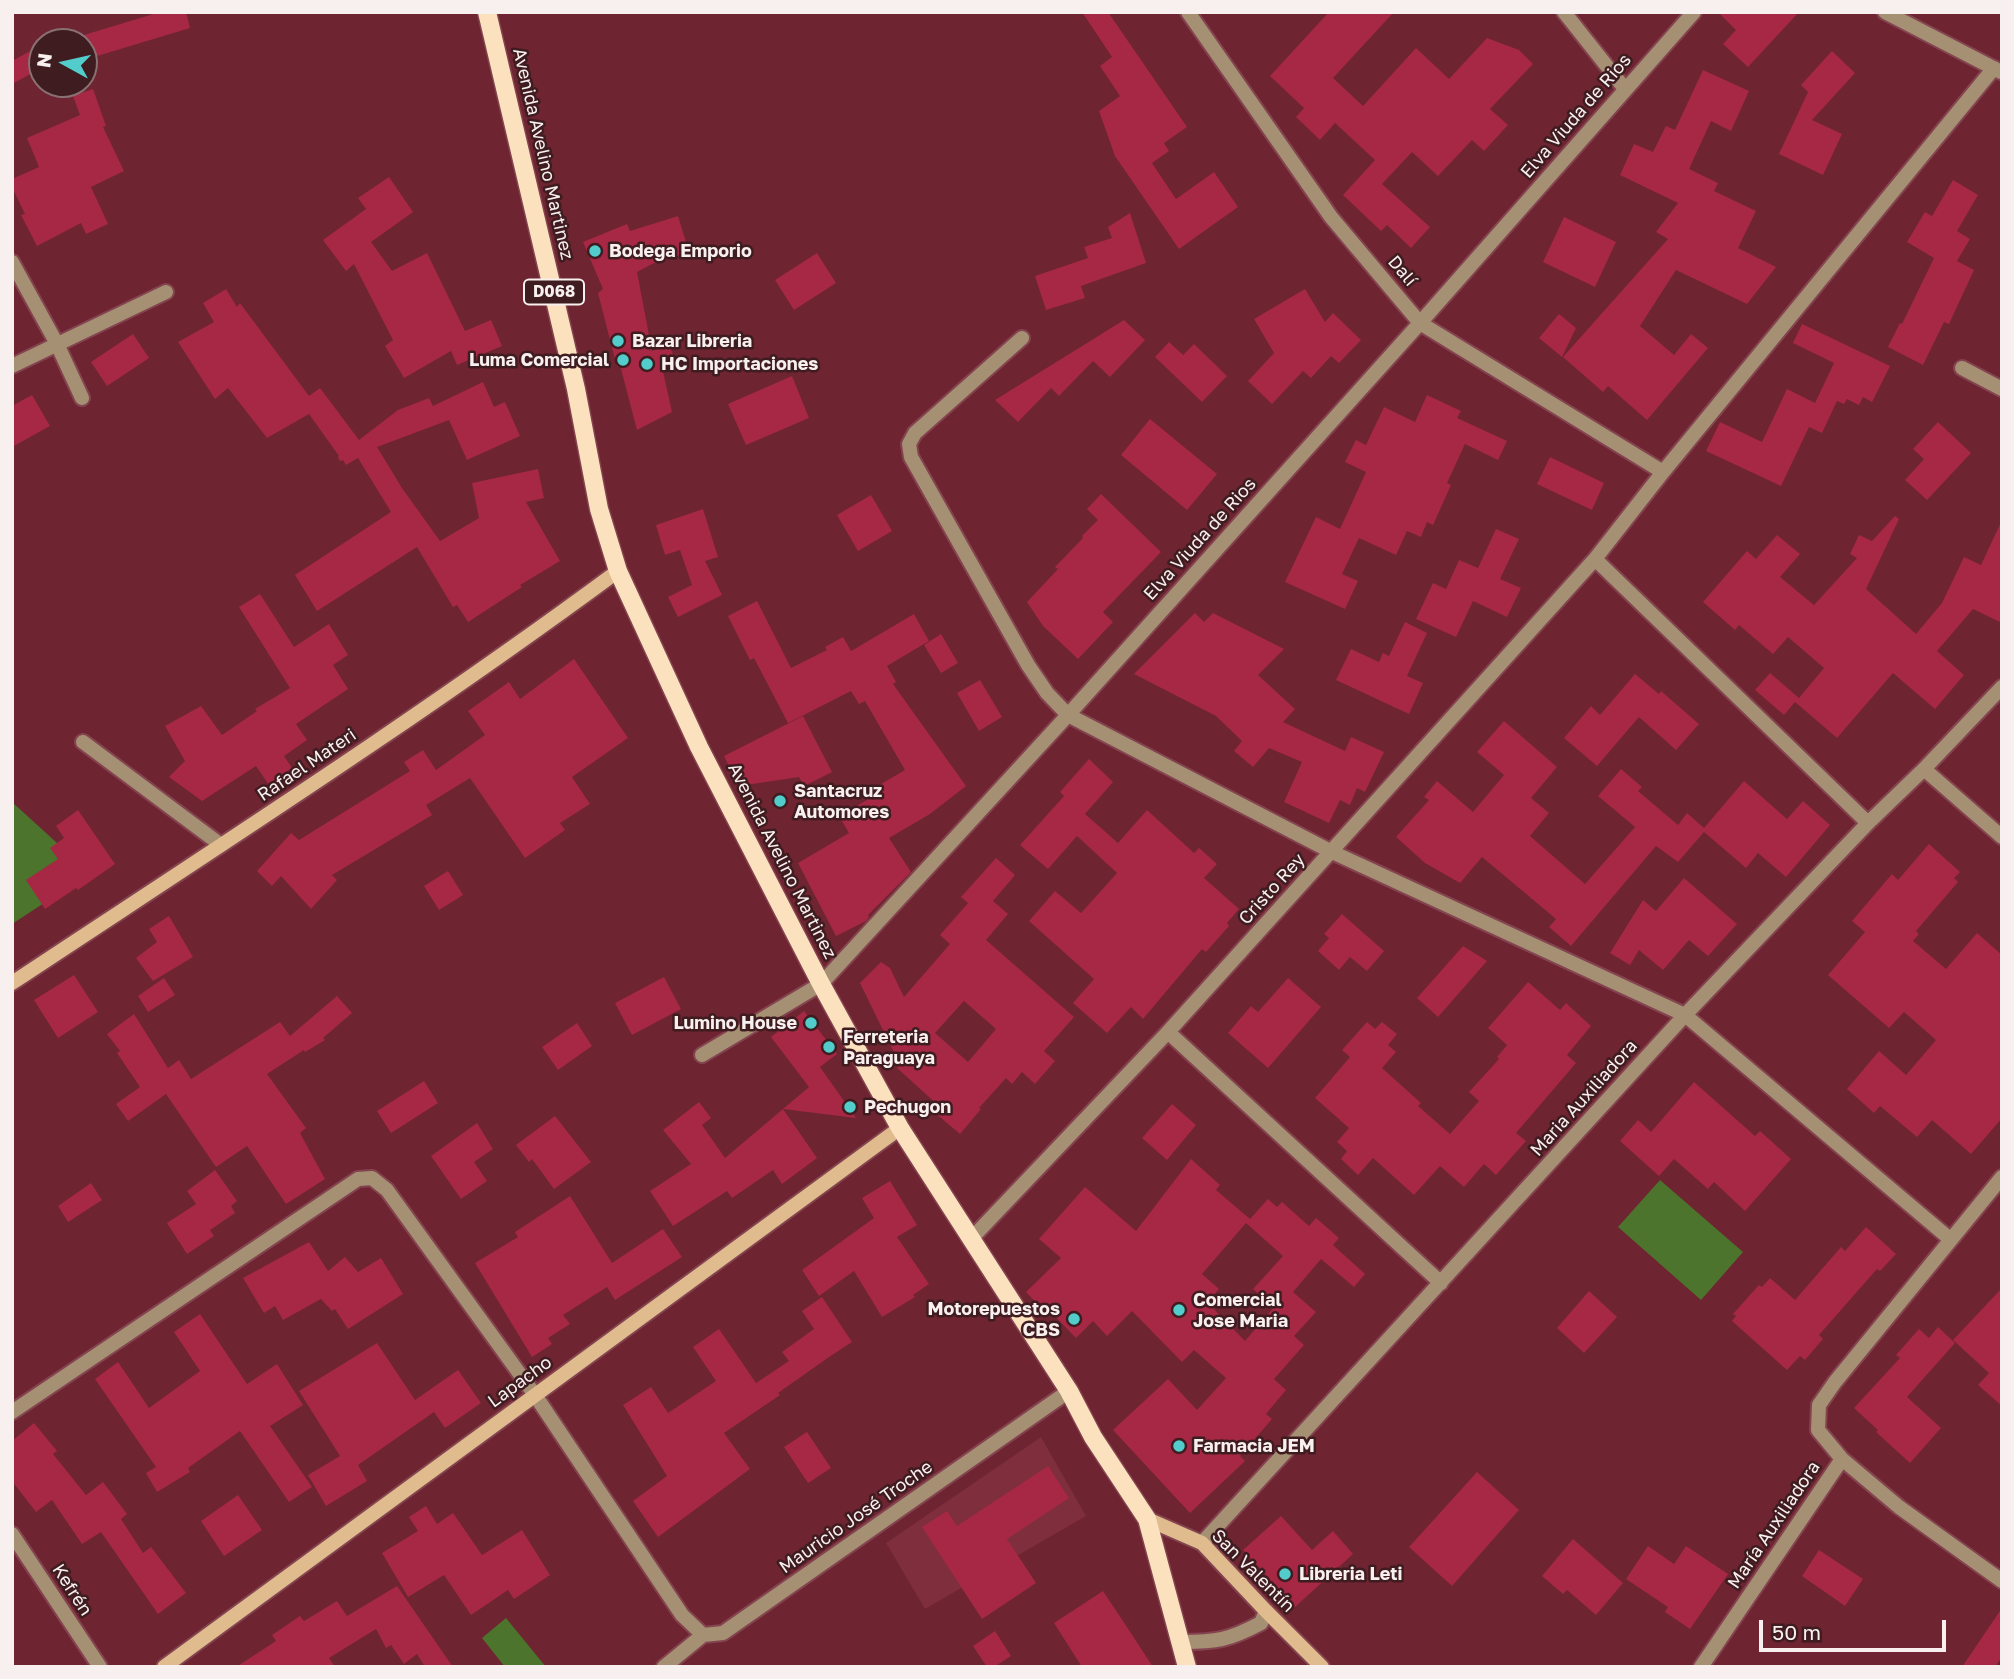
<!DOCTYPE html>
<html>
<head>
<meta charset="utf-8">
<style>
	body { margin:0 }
	#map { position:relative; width:2014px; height:1679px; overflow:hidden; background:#6e2431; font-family:"Golos Text",sans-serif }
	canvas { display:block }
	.frame { position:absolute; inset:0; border:14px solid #f8efef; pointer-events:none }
	.north { position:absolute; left:28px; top:28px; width:70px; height:70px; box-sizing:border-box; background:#3e1c20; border:2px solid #887073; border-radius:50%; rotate:278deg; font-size:19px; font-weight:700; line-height:28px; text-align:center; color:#f8efef }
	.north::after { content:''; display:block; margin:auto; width:24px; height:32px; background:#53cdcb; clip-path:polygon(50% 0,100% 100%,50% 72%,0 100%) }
	.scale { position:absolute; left:1759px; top:1620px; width:187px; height:32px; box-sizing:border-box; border:4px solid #f8efef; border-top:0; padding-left:9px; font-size:21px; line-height:24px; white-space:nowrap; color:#f8efef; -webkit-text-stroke:5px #3e1c20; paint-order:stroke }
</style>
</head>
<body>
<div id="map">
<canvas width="2014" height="1679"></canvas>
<div class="frame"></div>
<div class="north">N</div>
<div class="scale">50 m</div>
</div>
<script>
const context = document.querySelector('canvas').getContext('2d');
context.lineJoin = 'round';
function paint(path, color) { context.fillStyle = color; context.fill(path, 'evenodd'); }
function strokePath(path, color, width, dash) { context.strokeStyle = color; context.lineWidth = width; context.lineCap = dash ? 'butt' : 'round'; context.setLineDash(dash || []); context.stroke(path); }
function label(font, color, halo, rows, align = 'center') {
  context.font = font + ' "Golos Text",sans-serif'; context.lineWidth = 5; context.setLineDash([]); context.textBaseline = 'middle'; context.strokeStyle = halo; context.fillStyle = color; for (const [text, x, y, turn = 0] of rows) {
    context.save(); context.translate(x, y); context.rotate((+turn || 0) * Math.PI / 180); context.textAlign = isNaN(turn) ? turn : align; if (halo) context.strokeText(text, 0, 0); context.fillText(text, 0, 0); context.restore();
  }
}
paint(new Path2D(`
	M1041 1437 1086 1516 925 1609 886 1543Z`), '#7e2e3c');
paint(new Path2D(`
	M12 802 90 873 12 924Z
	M1660 1180 1743 1252 1701 1300 1618 1227Z
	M506 1618 546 1667H505L482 1638Z`), '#4c742c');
paint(new Path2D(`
	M160 12H186L190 28 84 60V35Z
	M1082 12H1108L1187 127 1164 143 1169 151 1152 163 1176 199 1214 172 1238 207 1179 249 1115 156 1099 111 1120 96 1100 66 1112 57Z
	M1329 12H1394L1333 78 1363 106 1416 48 1449 79 1487 38 1519 50 1533 64 1490 109 1508 125 1484 151 1472 140 1438 176 1412 152 1382 184 1430 227 1411 248 1387 225 1381 231 1343 195 1375 160 1335 123 1320 140 1296 117 1304 108 1270 76Z
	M1718 12H1799L1748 67 1723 44 1736 30Z
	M32 50 38 62V70L12 84V61Z
	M1832 51 1855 73 1812 120 1842 134 1823 175 1779 154 1808 92 1801 85Z
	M1703 70 1749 91 1731 131 1711 121 1689 169 1718 183 1714 191 1756 211 1738 248 1776 267 1747 304 1676 270 1640 326 1674 355 1691 334 1708 348 1647 420 1608 386 1603 392 1563 357 1668 239 1656 232 1678 203 1620 175 1634 144 1653 152 1666 126 1675 130Z
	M93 89 106 126 103 127 124 171 91 187 108 224 86 234 81 223 37 246 21 215 25 214 12 187V179L39 167 27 138 80 115 73 96Z
	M389 177 413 212 371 242 392 271 427 253 465 331 491 320 502 346 457 365 451 351 404 378 385 346 393 340 354 264 346 271 323 240 366 209 358 198Z
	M1953 180 1978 195 1957 231 1970 239 1957 261 1974 270 1949 324 1944 322 1923 365 1888 347 1900 323 1902 324 1934 258 1907 242 1925 212 1932 216Z
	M1130 213 1146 263 1081 286 1085 298 1046 310 1035 276 1088 258 1084 247 1112 238 1108 227Z
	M678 216 689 252 652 264 637 272 652 351 668 343 676 361 662 367 672 412 637 430 620 365 617 367 598 293 603 289 583 242 627 224 630 231Z
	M1564 217 1616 242 1595 287 1543 262Z
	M817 253 836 283 794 310 775 280Z
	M226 289 237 307 240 303 309 396 320 388 359 440 398 410 429 398 433 406 483 382 494 407 505 402 520 436 467 460 449 420 377 447 402 488 440 541 479 518 472 483 538 469 544 498 526 502 560 561 520 585 522 587 468 622 457 605 453 607 417 547 317 611 295 575 391 512 358 458 346 465 343 460 340 461 338 457 339 456 309 414 267 438 228 388 215 399 178 342 214 322 203 303Z
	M1305 289 1325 322 1333 313 1361 340 1339 363 1331 356 1311 378 1303 371 1272 404 1248 381 1274 353 1254 319Z
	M1559 314 1576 328 1562 357 1539 338Z
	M1124 320 1145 340 1110 377 1093 361 1059 396 1051 388 1018 422 995 400Z
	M1802 324 1890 366 1872 402 1863 397 1859 405 1847 399 1844 404 1837 401 1822 433 1809 427 1781 486 1706 451 1720 422 1762 442 1787 389 1815 403 1834 363 1793 343Z
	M133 334 149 358 107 386 91 362Z
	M1169 342 1183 355 1194 344 1227 376 1202 402 1155 357Z
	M792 376 809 418 746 445 728 404Z
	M32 395 50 426 12 447V406Z
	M1427 395 1461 411 1457 418 1507 441 1498 460 1465 444 1447 483 1451 485 1433 525 1427 522 1421 537 1407 531 1396 555 1359 538 1342 574 1358 581 1345 609 1285 582 1316 517 1340 529 1366 472 1345 462 1356 440 1366 445 1384 407 1415 422Z
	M1150 419 1217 474 1187 510 1121 455Z
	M1938 422 1971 453 1927 500 1905 480 1924 459 1913 449Z
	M1550 457 1604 483 1592 510 1537 484Z
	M1101 494 1161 552 1103 612 1113 622 1078 659 1043 626 1027 602 1058 569 1055 567 1083 538 1082 536 1098 520 1087 509Z
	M871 495 892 531 858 551 837 515Z
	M703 509 718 557 705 561 722 595 678 617 668 597 692 585 680 550 665 555 656 525Z
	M1895 516 1899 519 1866 589 1916 634 1942 603 1964 557 1981 565 2002 520V623L1973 609 1937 651 1964 675 1935 709 1893 673 1837 738 1795 702 1784 715 1755 690 1770 673 1799 698 1824 668 1788 637 1773 654 1739 625 1735 630 1703 602 1747 551 1756 559 1777 535 1800 554 1780 577 1814 605 1857 558 1850 554 1859 535 1872 541Z
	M1496 529 1519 539 1500 579 1521 588 1507 617 1473 601 1456 637 1416 619 1433 583 1446 589 1459 560 1478 568Z
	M260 594 294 647 329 624 348 655 333 665 348 689 296 724 307 740 284 756 292 768 269 785 256 766 202 801 169 777 185 761 165 726 201 706 222 735 257 711 255 709 290 688 239 607Z
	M757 601 791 668 827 650 825 647 843 637 851 651 914 614 929 641 887 666 896 682 893 684 966 786 930 814 889 838 911 872 868 915 869 917 866 921 836 936 798 863 849 833 839 816 867 800 864 794 905 770 865 701 859 704 851 691 788 723 754 658 750 660 728 616Z
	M1195 613 1204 622 1213 613 1284 649 1258 675 1295 709 1283 722 1345 751 1351 737 1384 752 1365 792 1357 788 1350 805 1340 800 1329 823 1284 802 1302 762 1269 748 1253 767 1234 751 1242 741 1216 716 1134 674Z
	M1405 622 1427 633 1407 676 1423 683 1409 714 1336 680 1351 649 1379 662 1383 653 1389 656Z
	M941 634 958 663 941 673 924 645Z
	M574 659 628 738 572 777 590 804 560 823 565 830 525 858 470 778 426 805 432 815 332 875 337 880 311 909 281 876 272 886 257 871 291 833 299 840 410 771 404 762 423 750 436 770 485 735 468 711 509 682 520 699Z
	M1635 674 1659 694 1661 691 1699 724 1676 750 1639 717 1597 766 1564 738 1591 706 1600 715Z
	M980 680 1002 717 979 731 957 693Z
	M803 716 832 772 804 786 799 777 739 786 724 756Z
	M1504 721 1557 767 1531 798 1549 813 1530 836 1585 884 1635 827 1598 796 1621 769 1642 787 1638 791 1678 825 1687 813 1704 828 1744 781 1787 819 1803 801 1830 825 1786 877 1758 853 1746 868 1704 832 1678 862 1656 846 1571 946 1549 927 1556 919 1482 857 1460 883 1425 863 1396 837 1429 800 1424 797 1437 781 1473 812 1504 775 1477 752Z
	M1089 759 1113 782 1085 814 1118 843 1147 810 1194 853 1199 848 1217 864 1204 878 1239 909 1227 923 1229 926 1206 952 1202 949 1143 1019 1131 1007 1107 1033 1073 1003 1094 979 1029 921 1055 891 1081 913 1117 873 1077 836 1048 869 1020 845 1064 796 1060 792Z
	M78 810 115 864 78 890 76 888 45 909 26 880 58 859 50 848 64 838 56 826Z
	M1929 844 1960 872 1954 878 1958 882 1916 931 1919 934 1913 941 1946 969 1977 933 2002 955V1118L1971 1154 1932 1120 1917 1137 1880 1106 1874 1113 1847 1089 1879 1051 1906 1075 1936 1040 1904 1012 1889 1028 1828 975 1865 932 1852 921 1892 874 1898 880Z
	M996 858 1015 875 993 901 1008 914 986 940 1074 1017 1044 1051 1055 1061 1035 1084 1022 1072 1012 1084 1006 1078 979 1108 981 1109 960 1134 934 1112 939 1106 897 1068 900 1065 860 983 881 962 890 968 904 997 950 944 940 935 968 903 961 897ZM964 1001 996 1029 968 1062 935 1033Z
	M448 871 463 895 439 910 424 886Z
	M1684 878 1737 924 1708 956 1689 940 1663 970 1639 950 1630 965 1610 953 1643 900 1656 911Z
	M1342 914 1384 951 1367 971 1350 957 1339 970 1318 951 1329 938 1324 934Z
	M169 916 193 957 153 981 136 958 157 942 149 929Z
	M1463 946 1487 961 1438 1017 1417 998Z
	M74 975 98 1012 58 1038 34 1000Z
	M664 977 681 1009 632 1035 615 1003Z
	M164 978 175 995 148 1012 138 996Z
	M1288 978 1321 1007 1268 1068 1228 1033 1251 1006 1258 1012Z
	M1528 982 1560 1010 1566 1003 1591 1026 1567 1055 1576 1063 1516 1133 1526 1141 1496 1175 1484 1164 1464 1187 1440 1166 1414 1195 1373 1158 1358 1175 1341 1159 1347 1151 1337 1142 1349 1128 1315 1098 1350 1057 1342 1050 1367 1022 1375 1029 1382 1022 1397 1034 1388 1045 1396 1052 1382 1068 1421 1103 1418 1106 1450 1134 1479 1101 1469 1092 1499 1059 1497 1057 1507 1045 1488 1028Z
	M337 996 352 1013 323 1038 325 1040 305 1052 304 1050 267 1074 306 1128 300 1133 325 1179 286 1204 247 1146 216 1167 166 1094 128 1121 116 1104 140 1087 117 1053 120 1051 107 1034 134 1014 168 1068 179 1060 191 1079 280 1022 290 1036Z
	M804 1011 837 1054 820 1067 856 1118 783 1109 817 1158 782 1184 773 1170 732 1198 727 1191 673 1226 650 1191 691 1164 663 1130 699 1102 711 1118 702 1125 725 1158 809 1087 771 1037Z
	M577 1023 592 1046 558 1070 542 1047Z
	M424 1081 438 1103 391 1133 377 1111Z
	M1694 1082 1755 1136 1760 1131 1791 1159 1745 1211 1714 1182 1708 1189 1674 1159 1659 1176 1620 1141 1638 1120 1651 1132Z
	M1172 1104 1196 1125 1167 1160 1142 1138Z
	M555 1116 591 1162 554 1189 532 1159 529 1162 516 1145Z
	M477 1123 493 1149 474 1162 487 1181 461 1199 431 1156Z
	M1191 1159 1220 1185 1216 1190 1250 1219 1268 1199 1277 1207 1282 1202 1309 1226 1316 1218 1339 1238 1333 1245 1365 1274 1354 1287 1321 1259 1293 1292 1316 1312 1294 1336 1304 1345 1274 1379 1286 1390 1266 1414 1272 1419 1240 1456 1245 1461 1190 1513 1113 1430 1168 1379 1197 1410 1226 1378 1194 1350 1182 1362 1132 1311 1107 1336 1093 1321 1076 1338 1044 1305 1041 1308 1026 1292 1061 1258 1039 1239 1085 1187 1136 1231ZM1246 1223 1283 1256 1253 1289 1274 1307 1245 1341 1207 1302 1219 1289 1202 1274Z
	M215 1170 237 1201 231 1206 235 1213 210 1230 214 1236 187 1254 167 1223 196 1204 187 1191Z
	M890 1181 917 1225 897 1237 929 1284 913 1295 915 1297 882 1317 854 1271 819 1296 802 1270 874 1218 862 1198Z
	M91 1183 102 1200 68 1222 58 1206Z
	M570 1196 612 1263 663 1229 682 1257 615 1300 607 1287 563 1315 570 1324 548 1338 552 1344 532 1357 475 1263 518 1237 515 1232Z
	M1866 1227 1896 1254 1880 1271 1877 1269 1819 1335 1823 1339 1805 1360 1800 1356 1787 1370 1732 1321 1736 1316 1733 1314 1759 1285 1762 1287 1770 1278 1795 1300 1841 1247 1845 1251Z
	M309 1242 328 1271 345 1257 358 1272 381 1258 403 1294 348 1329 335 1309 332 1311 321 1299 283 1320 275 1306 264 1313 243 1278Z
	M2002 1288V1406L1978 1385 1989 1373 1953 1340Z
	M1589 1291 1617 1317 1584 1353 1557 1328Z
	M822 1297 852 1342 832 1355 778 1393 780 1395 724 1433 750 1469 658 1537 633 1501 667 1476 623 1405 651 1387 668 1413 716 1381 693 1347 719 1329 756 1383 789 1361 782 1352 814 1329 802 1311Z
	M200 1314 247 1384 277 1364 303 1405 270 1426 312 1487 289 1502 240 1431 188 1468 190 1472 157 1492 146 1473 156 1467 95 1379 118 1362 149 1408 200 1371 174 1332Z
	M1938 1327 1955 1343 1907 1397 1941 1428 1910 1463 1876 1432 1878 1430 1854 1408 1900 1358 1896 1355 1919 1329 1929 1338Z
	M377 1343 415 1400 458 1370 481 1403 445 1428 434 1412 358 1465 367 1481 326 1506 308 1475 340 1456 299 1391Z
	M34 1423 57 1451 53 1454 86 1495 103 1482 127 1514 121 1519 143 1553 151 1547 186 1593 158 1614 101 1532 82 1544 52 1500 36 1512 12 1481V1441Z
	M807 1432 831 1468 808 1483 784 1447Z
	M1048 1466 1069 1498 1007 1539 1036 1583 982 1619 922 1527 947 1511 957 1526Z
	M1477 1472 1519 1510 1452 1586 1409 1547Z
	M238 1495 262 1530 224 1556 201 1521Z
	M426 1506 437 1524 453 1513 482 1555 522 1530 550 1575 514 1599 508 1590 471 1615 444 1575 408 1597 382 1553 418 1531 409 1517Z
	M1281 1516 1312 1550 1333 1531 1353 1554 1295 1607 1243 1550Z
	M1573 1539 1623 1583 1596 1615 1567 1590 1563 1594 1542 1576Z
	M1648 1546 1674 1564 1686 1546 1728 1574 1690 1629 1665 1612 1668 1607 1626 1579Z
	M1819 1550 1863 1579 1845 1606 1802 1576Z
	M397 1586 453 1667H425L417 1654 404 1664 391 1645 386 1648 376 1629 329 1658 335 1667H236L276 1641 272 1635 300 1616 304 1621 337 1601 347 1616Z
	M1103 1591 1127 1627 1153 1667H1082L1054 1623Z
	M2002 1608V1657L1995 1667H1962Z
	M995 1631 1011 1656 994 1667H987L973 1646Z`), '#a62844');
const street = new Path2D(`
	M1188 12 1331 217 1420 323 1663 472
	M1564 12 1625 89
	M1885 12 2001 72
	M12 262 57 344 82 398
	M1022 338 915 433 909 444 911 457 1028 665 1047 693 1068 715 1332 852 1685 1015 1950 1239
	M12 366 166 292
	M1962 368 2002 389
	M1595 559 1868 823
	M83 742 221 845
	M1924 769 2002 837
	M1168 1032 1441 1283
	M702 1055 821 984 1068 715 1420 323 1694 12
	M971 1239 1168 1032 1595 559 1663 472 1994 68
	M12 1412 358 1179 372 1178 387 1190 535 1395 682 1615 703 1635
	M1842 1459 1899 1507 2002 1581
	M12 1534 100 1667
	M1202 1543 1685 1015 1868 823 1924 769 2002 687
	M1181 1642C1217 1642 1229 1640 1261 1623L1266 1611
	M664 1667 703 1635 723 1633 1069 1391
	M1701 1667 1842 1459 1818 1430 1819 1405 1835 1382 2002 1177`);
const secondary = new Path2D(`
	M12 983C216 848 422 716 618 571
	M1147 1519 1202 1543 1266 1611 1322 1667
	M164 1667 900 1128`);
const primary = new Path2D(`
	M487 12 576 389 599 509 618 571 699 747 821 984 900 1128 1069 1391 1093 1437 1147 1519 1187 1667`);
strokePath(street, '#84444f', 18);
strokePath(secondary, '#84444f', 18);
strokePath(primary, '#84444f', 21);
strokePath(street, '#a69074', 14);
strokePath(secondary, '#dfbb8e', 14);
strokePath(primary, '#fce1bf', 18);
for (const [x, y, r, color] of [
	[595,251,7,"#53cdcb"],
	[618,341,7,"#53cdcb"],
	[623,360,7,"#53cdcb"],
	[647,364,7,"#53cdcb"],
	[780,801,7,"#53cdcb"],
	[811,1023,7,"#53cdcb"],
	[829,1047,7,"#53cdcb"],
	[850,1107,7,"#53cdcb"],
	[1179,1310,7,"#53cdcb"],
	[1074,1319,7,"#53cdcb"],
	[1179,1446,7,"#53cdcb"],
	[1285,1574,7,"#53cdcb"]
]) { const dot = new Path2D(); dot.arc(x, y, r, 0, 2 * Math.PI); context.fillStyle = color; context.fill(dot); strokePath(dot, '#3e1c20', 2.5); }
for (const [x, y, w] of [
	[554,292,60]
]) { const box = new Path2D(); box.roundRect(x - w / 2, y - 12.5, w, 25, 5); context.fillStyle = '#3e1c20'; context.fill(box); strokePath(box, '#f8efef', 2); }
label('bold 16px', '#f8efef', null, [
	["D068",554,292]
]);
label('18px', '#f8efef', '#3e1c20', [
	["Elva Viuda de Rios",1576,116,-49],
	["Avenida Avelino Martinez",543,154,77],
	["Dalí",1402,271,50],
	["Elva Viuda de Rios",1200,539,-48],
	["Rafael Materi",307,765,-34],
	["Avenida Avelino Martinez",782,861,63],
	["Cristo Rey",1272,889,-48],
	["Maria Auxiliadora",1584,1098,-48],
	["Lapacho",520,1382,-36],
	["Mauricio José Troche",856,1517,-35],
	["María Auxiliadora",1774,1525,-56],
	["San Valentín",1253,1571,45],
	["Kefrén",72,1590,57]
]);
label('bold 18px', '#f8efef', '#3e1c20', [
	["Bodega Emporio",609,251],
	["Bazar Libreria",632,341],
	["Luma Comercial",609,360,"right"],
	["HC Importaciones",661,364],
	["Santacruz",794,791],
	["Automores",794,812],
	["Lumino House",797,1023,"right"],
	["Ferreteria",843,1037],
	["Paraguaya",843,1058],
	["Pechugon",864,1107],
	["Comercial",1193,1300],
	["Jose Maria",1193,1321],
	["Motorepuestos",1060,1309,"right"],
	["CBS",1060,1330,"right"],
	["Farmacia JEM",1193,1446],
	["Libreria Leti",1299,1574]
], 'left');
</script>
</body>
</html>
